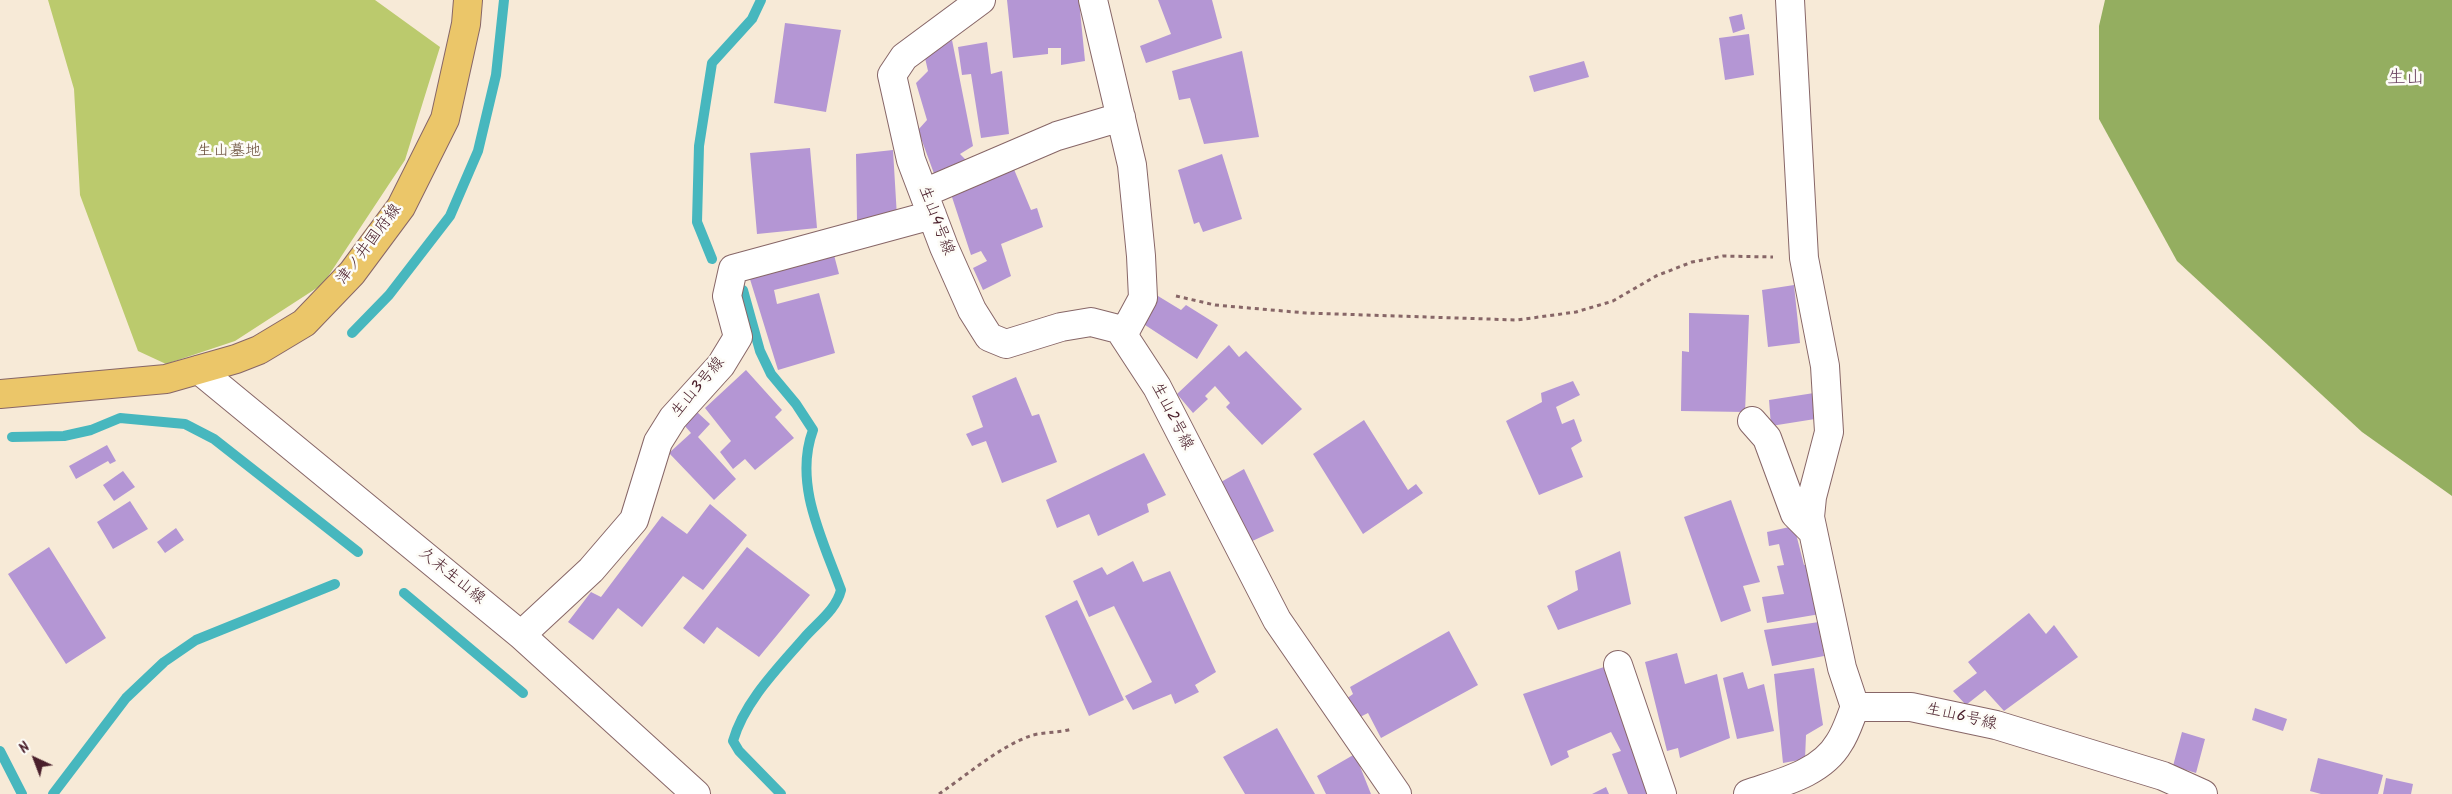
<!DOCTYPE html>
<html>
<head>
<meta charset="utf-8">
<style>
	body { margin:0 }
	#map { position:relative; width:2452px; height:794px; overflow:hidden; background:#f7ead7; font-family:Kalam,sans-serif }
	canvas { display:block }
	.north { position:absolute; left:10px; top:734px; width:50px; height:50px; -webkit-text-stroke:4px #fdfcf7; paint-order:stroke; rotate:317deg; font-size:14px; font-weight:700; line-height:20px; text-align:center; color:#4a1f2b }
	.north::after { content:''; display:block; margin:auto; width:18px; height:22px; background:#4a1f2b; clip-path:polygon(50% 0,100% 100%,50% 72%,0 100%) }
</style>
</head>
<body>
<div id="map">
<canvas width="2452" height="794"></canvas>
<div class="north">N</div>
</div>
<script>
const context = document.querySelector('canvas').getContext('2d');
context.lineJoin = 'round';
function paint(path, color) { context.fillStyle = color; context.fill(path, 'evenodd'); }
function strokePath(path, color, width, dash) { context.strokeStyle = color; context.lineWidth = width; context.lineCap = dash ? 'butt' : 'round'; context.setLineDash(dash || []); context.stroke(path); }
function label(font, color, halo, rows, align = 'center') {
  context.font = font + ' Kalam,"Klee One",sans-serif'; context.lineWidth = 5; context.setLineDash([]); context.textBaseline = 'middle'; context.strokeStyle = halo; context.fillStyle = color; for (const [text, x, y, turn = 0] of rows) {
    context.save(); context.translate(x, y); context.rotate((+turn || 0) * Math.PI / 180); context.textAlign = isNaN(turn) ? turn : align; if (halo) context.strokeText(text, 0, 0); context.fillText(text, 0, 0); context.restore();
  }
}
paint(new Path2D(`
	M48 0H375L440 47 405 160 323 284 235 341 166 364 138 351 80 195 74 89Z`), '#bbca6d');
paint(new Path2D(`
	M2105 0H2452V496L2362 432 2177 261 2099 119V26Z`), '#94ae60');
strokePath(new Path2D(`
	M712 259 697 222 699 146 712 63 752 19 761 0
	M743 290 760 351 771 374 796 404 813 430C793 484 823 540 841 590 836 610 818 622 804 638 778 668 744 702 733 741L739 751 781 794
	M352 333 389 295 450 216 478 151 496 75 504 0
	M12 437 64 436 91 430 120 418 185 424 214 439 358 552
	M404 593 523 693
	M0 751 22 794
	M53 794 126 698 164 662 196 640 335 584`), '#47b7be', 10);
paint(new Path2D(`
	M1007 0H1079L1085 61 1061 65V48H1048V54L1013 58Z
	M1158 0H1212L1222 38 1146 63 1140 46 1171 34Z
	M1742 14 1745 29 1733 33 1729 17Z
	M785 23 841 30 826 112 774 103Z
	M1749 34 1754 75 1725 80 1719 38Z
	M952 40 973 146 960 154 970 164 936 179 918 130 927 120 916 83 928 71 925 58Z
	M987 42 991 74 1002 71 1009 134 981 138 971 74 962 75 958 47Z
	M1242 51 1259 137 1204 144 1190 98 1179 100 1172 71Z
	M1584 61 1589 77 1534 92 1529 76Z
	M810 148 817 228 757 234 750 153Z
	M893 150 897 217 857 221 856 154Z
	M1222 154 1242 219 1203 232 1199 222 1194 224 1178 170Z
	M1013 167 1031 210 1037 208 1043 227 1001 244 1011 276 983 290 973 268 987 261 981 251 971 255 951 194Z
	M834 255 839 274 774 290 777 304 819 293 835 353 778 370 749 276Z
	M1794 285 1800 343 1768 347 1762 290Z
	M1158 296 1181 310 1186 305 1218 325 1197 359 1142 323Z
	M1689 313 1749 315 1745 412 1681 411 1682 351 1689 352Z
	M1229 345 1239 357 1246 351 1302 409 1262 445 1226 407 1230 403 1215 386 1205 396 1208 399 1193 413 1177 394Z
	M746 370 782 410 775 417 794 438 755 470 745 459 733 469 720 452 731 441 705 408Z
	M1016 377 1032 416 1039 414 1057 462 1002 483 986 441 972 446 966 434 983 427 972 396Z
	M1573 381 1580 395 1556 407 1562 424 1574 419 1582 441 1571 448 1583 477 1539 495 1506 421 1542 402 1541 393Z
	M1814 393 1815 419 1771 426 1769 400Z
	M697 412 710 424 698 437 736 479 714 500 669 453 691 433 684 425Z
	M1364 420 1408 490 1416 484 1423 493 1363 534 1313 454Z
	M107 445 116 461 110 464 108 461 76 479 69 466Z
	M1144 453 1166 495 1147 504 1149 512 1098 536 1089 514 1057 528 1046 500Z
	M1244 469 1274 531 1248 543 1221 482Z
	M123 471 135 487 114 501 103 485Z
	M1731 500 1760 582 1743 586 1751 611 1721 622 1684 517Z
	M130 501 148 529 113 549 97 522Z
	M710 504 747 535 703 590 683 576 642 627 618 608 593 640 568 622 591 592 601 597 662 516 687 534Z
	M1794 526 1804 565 1812 564 1820 614 1767 623 1762 597 1784 594 1777 566 1784 565 1779 544 1769 546 1767 532Z
	M176 528 184 540 165 553 157 542Z
	M49 547 106 638 66 664 8 574Z
	M747 547 810 595 759 657 717 627 704 644 683 628Z
	M1620 551 1631 604 1558 630 1547 606 1578 590 1575 571Z
	M1133 561 1143 582 1170 571 1216 672 1195 685 1199 692 1175 704 1171 694 1133 710 1125 696 1152 682 1114 606 1089 617 1073 581 1102 567 1107 575Z
	M1077 600 1124 700 1089 716 1045 616Z
	M2029 613 2046 634 2054 625 2078 657 2004 711 1985 690 1966 705 1953 691 1977 673 1968 662Z
	M1819 622 1824 656 1772 666 1764 630Z
	M1449 631 1478 685 1381 738 1368 713 1356 719 1346 699 1353 694 1350 687Z
	M1677 653 1685 684 1717 674 1730 738 1680 758 1678 748 1667 751 1645 662Z
	M1604 667 1650 794H1628L1612 754 1621 751 1611 732 1567 751 1569 757 1551 766 1523 694Z
	M1814 668 1823 725 1806 735 1805 759 1783 763 1774 674Z
	M1743 672 1748 689 1764 684 1774 731 1737 739 1723 678Z
	M2255 708 2287 719 2283 731 2252 720Z
	M1277 728 1315 794H1245L1223 757Z
	M2182 732 2205 739 2196 773 2173 766Z
	M1355 754 1371 794H1326L1317 776Z
	M2318 758 2383 775 2378 794H2321L2310 791Z
	M2386 778 2413 784 2411 794H2383Z
	M1606 787 1609 794H1592Z`), '#b496d4');
const minor = new Path2D(`
	M981 0 904 57 892 75 911 160 944 247 972 310 989 337 1006 344 1061 327 1091 322 1126 331
	M1093 0 1132 165 1141 256 1143 298 1123 335 1157 387 1277 620 1397 794
	M1790 0 1804 258 1825 366 1829 432 1812 497 1810 517 1842 668 1855 707
	M924 193 1057 136 1121 117
	M199 370 521 635 696 794
	M1752 421 1767 438 1795 514 1813 532
	M521 635 591 570 634 520 658 442 673 418 721 365 738 337 727 296 733 269 932 215
	M1618 665 1662 794
	M1748 794C1779 783 1821 774 1839 743 1846 733 1850 719 1855 707H1911L1996 725 2163 776 2203 794`);
const major = new Path2D(`
	M0 394 166 379 236 359 259 350 304 323 352 273 401 207 445 119 466 24 468 0`);
strokePath(minor, '#876667', 30);
strokePath(major, '#876667', 30);
strokePath(new Path2D(`
	M1176 296 1215 305 1306 313 1517 320 1576 312 1613 301 1656 276 1692 262 1723 256 1773 257
	M939 794C967 775 999 747 1030 736 1041 732 1058 733 1072 729`), '#876667', 3, [4, 4]);
strokePath(minor, '#fff', 28);
strokePath(major, '#ebc669', 28);
label('16px', '#6c523f', '#fdfcf7', [
	["生山墓地",229,152]
]);
label('16px', '#4a1f2b', '#fdfcf7', [
	["生山4号線",935,221,69],
	["津ノ井国府線",370,245,-53],
	["生山3号線",699,388,-50],
	["生山2号線",1171,417,63],
	["久末生山線",451,577,39],
	["生山6号線",1961,718,13]
]);
label('19px', '#6f4966', '#fdfcf7', [
	["生山",2406,80]
]);
</script>
</body>
</html>
